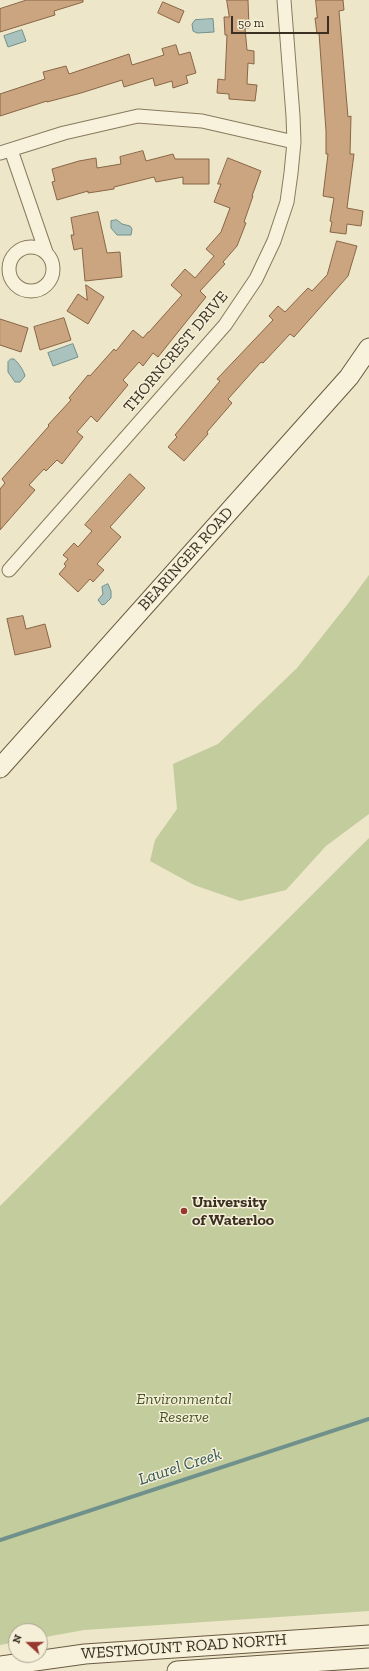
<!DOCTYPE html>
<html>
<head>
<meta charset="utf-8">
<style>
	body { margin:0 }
	#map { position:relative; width:369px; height:1671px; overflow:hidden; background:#ede6c9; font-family:"Zilla Slab",serif }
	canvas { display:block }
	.north { position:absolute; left:8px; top:1623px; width:40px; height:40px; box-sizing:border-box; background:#f5efd8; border:1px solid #aaa28f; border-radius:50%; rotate:291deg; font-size:11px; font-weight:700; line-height:16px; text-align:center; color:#3a2f21 }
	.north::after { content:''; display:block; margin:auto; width:14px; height:18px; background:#963830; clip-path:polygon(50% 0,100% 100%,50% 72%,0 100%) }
	.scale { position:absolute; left:231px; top:16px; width:98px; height:18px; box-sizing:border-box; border:2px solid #3a2f21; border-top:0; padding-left:5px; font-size:12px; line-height:14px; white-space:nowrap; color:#3a2f21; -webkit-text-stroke:3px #f5efd8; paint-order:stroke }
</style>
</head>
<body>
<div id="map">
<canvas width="369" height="1671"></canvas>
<div class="north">N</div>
<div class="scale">50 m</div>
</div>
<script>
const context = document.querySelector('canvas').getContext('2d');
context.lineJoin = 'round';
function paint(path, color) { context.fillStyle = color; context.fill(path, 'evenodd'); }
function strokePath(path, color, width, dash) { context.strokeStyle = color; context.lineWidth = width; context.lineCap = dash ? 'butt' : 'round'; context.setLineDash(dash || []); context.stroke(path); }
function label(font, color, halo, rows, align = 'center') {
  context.font = font + ' "Zilla Slab",serif'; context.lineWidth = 3; context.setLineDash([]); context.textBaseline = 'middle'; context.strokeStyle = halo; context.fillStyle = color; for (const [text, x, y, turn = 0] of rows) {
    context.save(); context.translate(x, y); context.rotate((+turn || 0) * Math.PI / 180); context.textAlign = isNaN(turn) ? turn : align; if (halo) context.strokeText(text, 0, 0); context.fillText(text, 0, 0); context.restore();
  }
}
paint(new Path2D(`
	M369 575V814L326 846 286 890 240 901 194 885 150 861 155 840 177 809 173 764 218 744 297 668 347 605Z
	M369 838V1611L84 1630 40 1638V1631H16V1642L0 1645V1206Z`), '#c2cc9d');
const water = new Path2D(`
	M213 19 214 32 197 33 193 31 192 24 195 20Z
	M22 30 26 41 8 47 4 36Z
	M117 220 122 224 130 226 132 229 131 235H117L111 228V221Z
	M73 344 78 357 53 366 48 353Z
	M11 359H14C18 362 24 371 25 376L20 382H15L8 372V362Z
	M108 584 111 591V598L105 604 102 605 98 600 103 594 102 587Z`);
paint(water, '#a9c2bd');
strokePath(water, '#70908b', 1);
strokePath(new Path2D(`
	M0 1540 369 1419`), '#70908b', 4);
const building = new Path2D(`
	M27 0H83V2L54 11 55 15 0 32V9Z
	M227 0H248L249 28H245L247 50 254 51V64L248 63 247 84 257 85 255 101 229 99V94L217 93 218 79 225 80 227 35H225L224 17H229Z
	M316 0H343L344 10 339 11 348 117 351 116 350 154H354L347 208 363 211 361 226 347 224 346 234 330 232 332 222 330 221 334 198 323 196 328 154H326V131L319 33 317 34 315 18H317Z
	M163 2 184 11 179 23 158 13Z
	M176 45 179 55 190 52 196 73 186 76 188 83 173 88 172 81 155 86 153 78 124 87 122 80 81 93 47 102V101L0 116V94L45 79 43 72 66 66 69 74 129 54 132 65 164 55 162 49Z
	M143 151 146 161 173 154 175 159H209V184H183V177L156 182 154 177 114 187V189L88 193V191L57 200 52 182 55 181 52 169 79 161 96 158 97 168 121 164 120 157Z
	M228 158 261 171 252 196H253L244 222 246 223 237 246 223 262 225 264 200 291 206 297 158 357 153 353 143 366 139 362 123 380 128 385 97 422 91 416 77 432 83 437 62 464 57 460 46 471 44 469 29 485 35 490 0 530V489L5 483 2 479 49 426 48 425 71 400 69 398 88 375 90 376 114 349 116 351 133 330 143 338 148 332H149L182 295 171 285 185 269 195 278 214 256 206 249 221 232 230 208 214 202 221 184H218Z
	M98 212 107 253 120 252 122 277 85 281 82 248 74 250 71 235H74L71 218Z
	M337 241 357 246 348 276 294 337 290 334 263 363 261 362 228 399 232 403 207 432 208 434 184 461 168 447 177 437 175 435 220 381 217 379 273 320 269 316 278 306 285 312 308 288 312 291 327 275Z
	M86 285 104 297 88 324 67 311 78 294 87 300Z
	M64 318 71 340 40 350 34 327Z
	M0 319 28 328 21 352 0 345Z
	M130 474 145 488 110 527 121 537 97 564 104 570 93 582 90 579 78 592 59 574 66 566 64 564 68 559 63 555 74 543 78 547 92 531 85 525Z
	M23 616 26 629 45 624 51 647 15 655 7 619Z`);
paint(building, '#caa580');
strokePath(building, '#886545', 1);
const street = new Path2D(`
	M11 150 46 252
	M0 153 64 133 138 116 202 121 294 142
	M9 269a22 22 0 1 1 44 0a22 22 0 1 1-44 0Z
	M9 570 225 325 256 279 274 241 287 202 291 173 294 142 293 116 284 0`);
const secondary = new Path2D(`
	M0 768 349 377 369 348
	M0 1666 85 1654 369 1635
	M177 1671 369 1658`);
strokePath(street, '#89795e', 15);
strokePath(secondary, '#6b5a41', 21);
strokePath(street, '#f8f2dc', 13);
strokePath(secondary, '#f8f2dc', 19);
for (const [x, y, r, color] of [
	[184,1211,4,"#963830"]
]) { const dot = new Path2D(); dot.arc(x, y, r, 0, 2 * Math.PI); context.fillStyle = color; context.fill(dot); strokePath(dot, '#f5efd8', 1.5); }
label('16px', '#3a2f21', '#f5efd8', [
	["THORNCREST DRIVE",176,352,-50],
	["BEARINGER ROAD",186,559,-48],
	["WESTMOUNT ROAD NORTH",184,1647,-4]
]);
label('bold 16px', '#3a2f21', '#f5efd8', [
	["University",192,1202],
	["of Waterloo",192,1220]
], 'left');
label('italic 16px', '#465628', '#f5efd8', [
	["Environmental",184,1399],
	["Reserve",184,1417]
]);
label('italic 17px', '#315859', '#f5efd8', [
	["Laurel Creek",180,1467,-18]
]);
</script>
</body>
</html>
